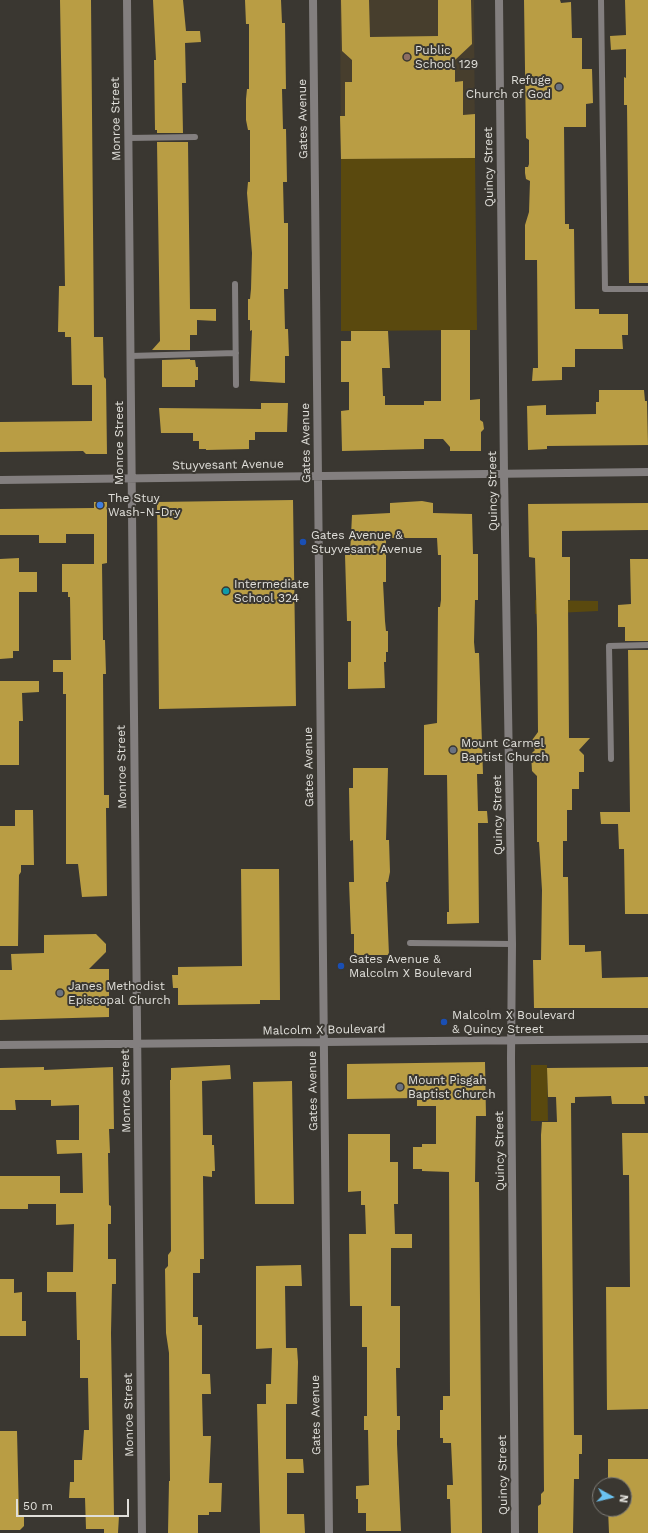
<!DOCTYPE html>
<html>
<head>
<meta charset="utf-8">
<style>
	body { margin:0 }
	#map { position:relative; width:648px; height:1533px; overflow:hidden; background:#3a3731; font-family:"Work Sans",sans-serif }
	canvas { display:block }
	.north { position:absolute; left:592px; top:1477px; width:40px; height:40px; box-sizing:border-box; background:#3a3731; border:1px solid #7c7a75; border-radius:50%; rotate:98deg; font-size:11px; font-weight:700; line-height:16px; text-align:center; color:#e0dfda }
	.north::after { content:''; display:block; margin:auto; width:14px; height:18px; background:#6bc3f2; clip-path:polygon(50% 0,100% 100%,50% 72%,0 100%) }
	.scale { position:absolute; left:16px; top:1499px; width:113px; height:18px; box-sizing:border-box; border:2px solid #e0dfda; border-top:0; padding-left:5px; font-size:12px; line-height:14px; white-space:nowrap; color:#e0dfda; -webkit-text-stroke:3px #3a3731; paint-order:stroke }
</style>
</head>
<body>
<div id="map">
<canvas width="648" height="1533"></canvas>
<div class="north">N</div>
<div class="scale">50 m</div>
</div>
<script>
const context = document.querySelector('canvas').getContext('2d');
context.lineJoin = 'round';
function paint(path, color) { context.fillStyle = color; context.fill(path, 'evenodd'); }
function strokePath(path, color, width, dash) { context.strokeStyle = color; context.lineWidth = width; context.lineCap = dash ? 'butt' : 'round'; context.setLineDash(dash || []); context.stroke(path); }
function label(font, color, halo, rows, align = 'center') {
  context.font = font + ' "Work Sans",sans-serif'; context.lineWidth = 4; context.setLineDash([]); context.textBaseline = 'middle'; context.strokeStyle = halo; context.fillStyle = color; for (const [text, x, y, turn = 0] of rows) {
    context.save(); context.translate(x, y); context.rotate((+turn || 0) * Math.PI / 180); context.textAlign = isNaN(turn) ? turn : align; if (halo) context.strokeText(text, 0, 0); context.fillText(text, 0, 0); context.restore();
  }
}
paint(new Path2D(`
	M340 0H474L475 158 341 159Z`), '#473e2d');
paint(new Path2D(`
	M475 158 477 330 341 331V159Z
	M535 600 598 601V611L535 614Z
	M531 1065H547L548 1121H531Z`), '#5a490e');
paint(new Path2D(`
	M60 0H91L94 337H103L104 377 106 379 107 454H86L83 451 0 452V422L92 421V385H72L71 337H65V332H58L59 286H65Z
	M153 0H183L186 31H200L201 42 185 43 186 83H182L183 133H157V130H155L154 60H156Z
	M245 0H281L282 23H285L286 89H282L283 129H286L287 182H283L284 223H288V289H284L285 329H288L289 356H285V383L250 381 252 330 250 331V320H248V299H250L251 289 252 253 247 193 248 182H250V130H248L246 120V99L247 89H249V24H246Z
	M341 0H369L370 37 438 36V0H471L472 44 455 60V82L463 81V115L475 114V158L341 159 340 116H345V82H352V60L342 51Z
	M524 0H560L561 3 571 2 572 38H582V69H592L593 103 586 104V127H564L565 224H569V229H574L575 309H599V314H628V335H622L623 349H575V367H562V380L532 381 533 368H538L537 260H525V225L529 212 530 181 526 179 525 173V167H528L529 164V140L526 138Z
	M625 0H648V283H629L627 105H624V77L626 78V49L611 50 610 36 626 35Z
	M157 142H188L190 309H216V321L197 320V335H190V350H152L160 341Z
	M441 330H470V400L480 399V420L483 422 484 429 481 432V451H450V447L443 439H424V449L342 451 341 411 349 410V382H341V341H351V331H388L390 368H382L383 396H385V405H424V401H441Z
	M190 359V360H195L196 367H198V380H195V387H162V360Z
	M599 390H644L645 401H647L648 445 547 446V449L528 450 527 406 546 405V415L596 414V402H599Z
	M261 403H288L287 432H255V440H249V449L206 450V449H199V441H193V433H161L159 408 261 409Z
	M293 500 296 706 159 709 157 502Z
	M422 501 433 503V513L472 514 473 554H478V600H475L474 642 475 653H479L483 774H477L478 811H487L488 823H478L479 923 447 924V912H449L447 775H424V725L437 723 438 607H440L441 600V555H438L437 538H386V582H383L385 621 386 631H388V652H386V662H384L385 688 348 689V662H351V621H347L345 555H350L352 515 390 513V503Z
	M94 502H107V563L102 564 103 640H105L106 674H103L104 795H109V808H106L107 896 82 897 78 864H66V694H63V672H53V660H71L70 597H68V592H62V564H94V534H66V543H39V535H0V509L94 508Z
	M648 503V530L562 531V557H570V600H568L569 738H590L579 750 584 755V772H579V789H572V810H567V841H563V877H568L569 945H585V952L601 951 602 978 648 977V1008H534L533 960H541L542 890 539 842H537V776L532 771 531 754 535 750 530 743 538 732 537 628 535 558 529 557 528 504Z
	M19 558V572H37V592H19V651H13V658L0 659V559Z
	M630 559H648V641H625V627H618V605L631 604Z
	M628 650H648V914H625L624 849H619L618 824H601L600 812H630Z
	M0 681H39V692L22 693 23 721H19V765H0Z
	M353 768H388L386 840H389L390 872 388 882H386L389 955H354V934H351L349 882H354L353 840 350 841 349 788H353Z
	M15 810H33L34 865H21V872L19 875 18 946H0V826H15Z
	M241 869H279L280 1000H260V1004L178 1005V988H173L172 975H178V967L242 966Z
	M96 934 106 944V952L89 969H109V1017L0 1020V970H12L11 954 44 953V935Z
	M485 1062 486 1116H476L475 1182H479L482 1533H451L450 1499H447V1485H453L451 1443H443V1438H440V1410H443V1396H450L449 1172 422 1171V1169H413V1147H422V1144H436V1106H417V1098L347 1099V1064Z
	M230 1065 231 1079 202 1081 203 1135H212V1145H214L215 1171H212V1177L203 1176 204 1259H200V1273H193V1317H198V1325H202V1374H210L211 1394H202L203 1436H211L209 1483H222L221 1512H209V1515H198V1533H168L169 1481H170L169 1353 166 1333 165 1269 168 1266V1255L171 1251 170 1080H171V1068Z
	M44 1067V1070L113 1067 114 1129H109L110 1153H108L109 1205 111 1206V1224H108V1259H116V1284H112L111 1333 114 1516H119L118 1533H104V1529H86L85 1498H69L70 1482H74V1460H82L84 1430H89L88 1378H80V1340H77L76 1292H47V1272H73L74 1224 56 1225V1204H28V1209H0V1176H60V1193H83L82 1153 57 1154 56 1140H79V1105L51 1106V1100H15L16 1110H0V1068Z
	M648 1067V1096H644L645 1104H612L611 1096 575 1097V1103H571L574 1435H582V1454H579V1479H574L573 1533H538V1506L541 1504V1494L544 1491 541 1135 542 1122H557L556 1097H548L547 1068Z
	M292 1081 294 1204H255L253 1082Z
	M622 1133H648V1409L607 1410 606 1287H630L629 1175H623Z
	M348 1134H390V1162H398V1204H394L395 1234H412V1248H391V1306H400V1368H396L397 1416H400V1430H397V1444L401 1531H366V1513H358V1499H356V1486L369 1485 368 1430H364V1416H367V1347H362V1306H350L349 1234H366L365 1205H361V1191L348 1192Z
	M301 1265 302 1286H285L286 1348H297L298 1362 297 1404H286V1459H303L304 1473H287V1514H304L305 1533H260L257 1404H266V1384H271L272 1348 256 1349V1266Z
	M0 1279H14V1293L22 1292V1321H26V1336H0Z
	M0 1431H17L19 1517H24V1526L20 1530H0Z
	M608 1459H648V1533H609L608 1509H624V1485H608Z`), '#b99d44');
strokePath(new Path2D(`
	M601 0 605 289H648
	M128 138 195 137
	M235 284 236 385
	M130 356 236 353
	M611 759 609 646 648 645
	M410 943 512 944`), '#837f7f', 6);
strokePath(new Path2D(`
	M127 0 142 1533
	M313 0 329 1533
	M499 0 504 474 512 944 511 1058 515 1533
	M0 480 648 472
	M0 1045 648 1039`), '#837f7f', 8);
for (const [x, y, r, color] of [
	[407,57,4,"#8d6e63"],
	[559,87,4,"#6b7280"],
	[100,505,4,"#3f7fe0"],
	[303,542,4,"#1a4fb4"],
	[226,591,4,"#0f9aa8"],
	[453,750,4,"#6b7280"],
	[341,966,4,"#1a4fb4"],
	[60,993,4,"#6b7280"],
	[444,1022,4,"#1a4fb4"],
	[400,1087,4,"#6b7280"]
]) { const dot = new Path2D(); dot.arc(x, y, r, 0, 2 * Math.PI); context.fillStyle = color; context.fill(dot); strokePath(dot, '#3a3731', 1.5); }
label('12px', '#e0dfda', '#3a3731', [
	["Public",415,50],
	["School 129",415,64],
	["Refuge",551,80,"right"],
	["Church of God",551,94,"right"],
	["The Stuy",108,498],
	["Wash-N-Dry",108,512],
	["Gates Avenue &",311,535],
	["Stuyvesant Avenue",311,549],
	["Intermediate",234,584],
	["School 324",234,598],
	["Mount Carmel",461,743],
	["Baptist Church",461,757],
	["Gates Avenue &",349,959],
	["Malcolm X Boulevard",349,973],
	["Janes Methodist",68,986],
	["Episcopal Church",68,1000],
	["Malcolm X Boulevard",452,1015],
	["& Quincy Street",452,1029],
	["Mount Pisgah",408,1080],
	["Baptist Church",408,1094]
], 'left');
label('12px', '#e0dfda', '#3a3731', [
	["Monroe Street",116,119,-91],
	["Gates Avenue",303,119,-91],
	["Quincy Street",489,167,-91],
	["Monroe Street",119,443,-90],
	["Gates Avenue",306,443,-91],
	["Stuyvesant Avenue",228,465,-1],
	["Quincy Street",493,491,-91],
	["Monroe Street",122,767,-91],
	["Gates Avenue",309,767,-91],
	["Quincy Street",498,815,-91],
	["Malcolm X Boulevard",324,1030,-1],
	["Monroe Street",126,1091,-91],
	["Gates Avenue",313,1091,-91],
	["Quincy Street",500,1151,-91],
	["Monroe Street",129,1415,-91],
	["Gates Avenue",316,1415,-91],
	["Quincy Street",503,1475,-91]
]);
</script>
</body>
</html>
